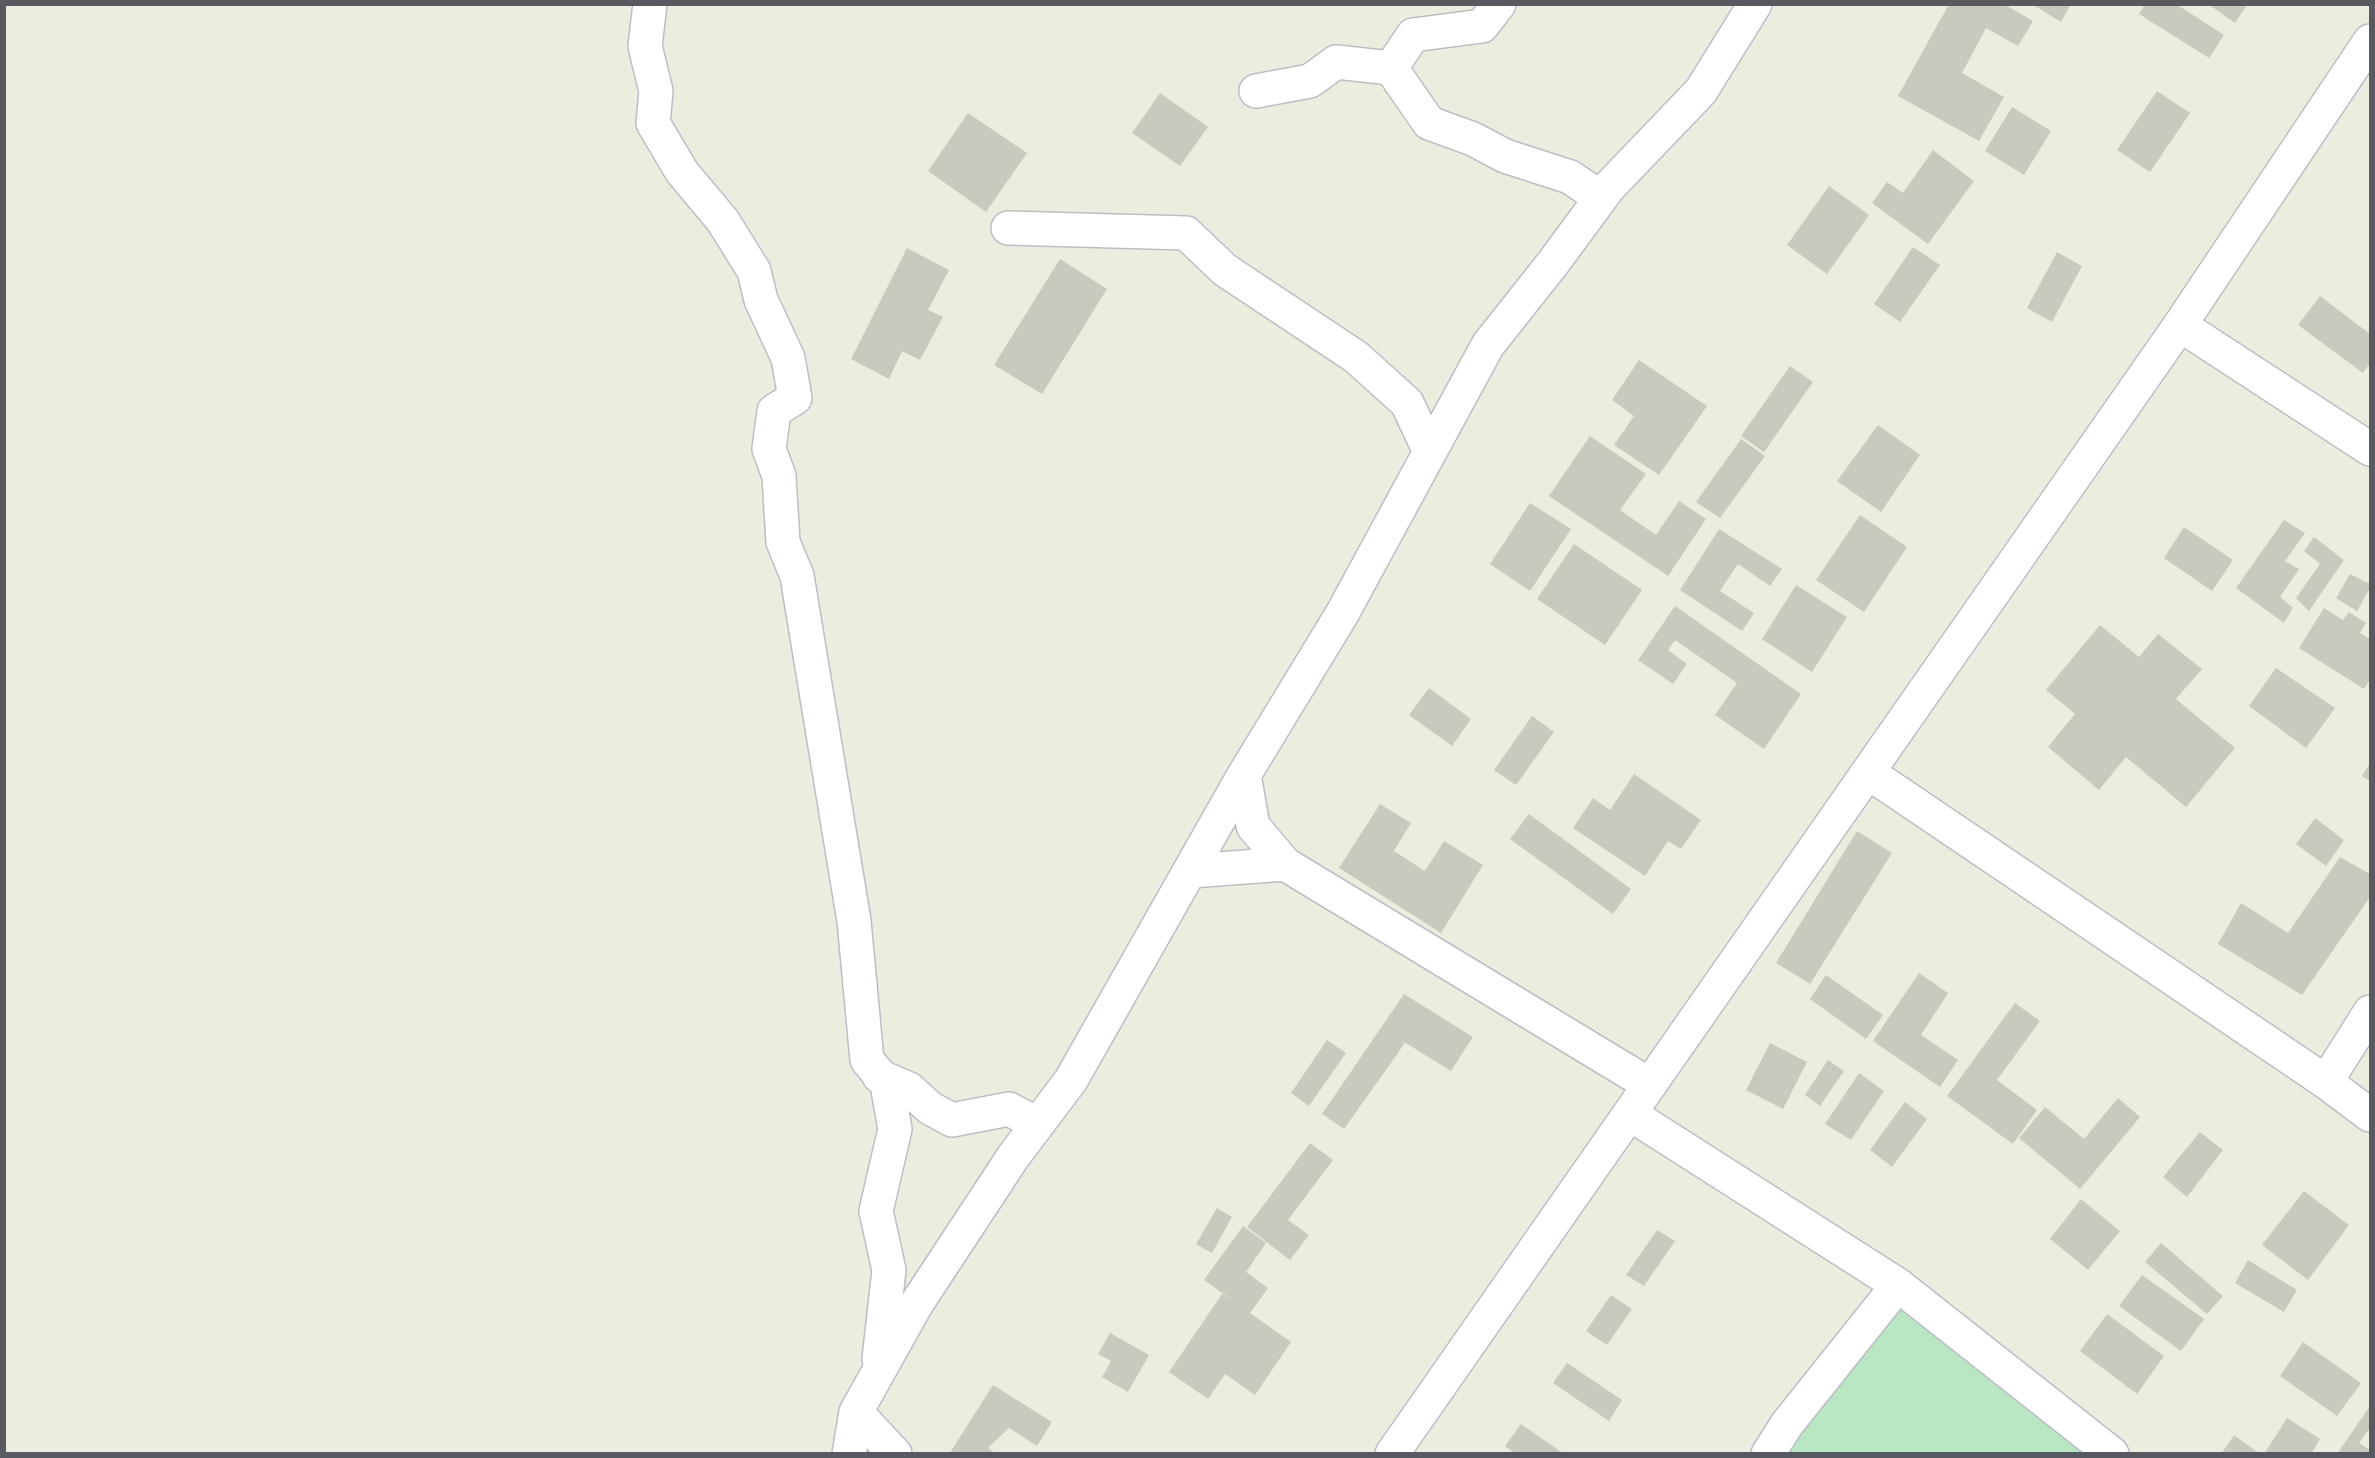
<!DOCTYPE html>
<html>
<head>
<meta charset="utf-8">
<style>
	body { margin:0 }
	#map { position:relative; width:2375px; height:1458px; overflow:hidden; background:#ededdf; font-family:"Fira Sans Condensed",sans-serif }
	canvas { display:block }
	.frame { position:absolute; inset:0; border:6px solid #585a62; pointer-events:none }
</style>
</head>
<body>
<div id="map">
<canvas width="2375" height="1458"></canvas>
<div class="frame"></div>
</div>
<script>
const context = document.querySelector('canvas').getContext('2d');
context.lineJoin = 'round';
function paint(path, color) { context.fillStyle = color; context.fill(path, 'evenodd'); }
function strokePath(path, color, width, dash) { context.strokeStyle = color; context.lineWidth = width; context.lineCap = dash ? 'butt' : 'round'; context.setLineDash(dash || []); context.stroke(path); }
paint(new Path2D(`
	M1895 1305 2092 1453 1784 1454Z`), '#b9e7c4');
paint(new Path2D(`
	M1949 4H2004L2033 21 2018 46 1986 28 1962 73 2004 97 1979 141 1898 96Z
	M2032 4H2071L2061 22Z
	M2145 4H2176L2224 35 2209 58 2139 14Z
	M2208 4H2248L2235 23Z
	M2157 91 2190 113 2150 172 2117 150Z
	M1160 93 1208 127 1180 166 1132 133Z
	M2012 107 2051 131 2024 175 1985 151Z
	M968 113 1027 153 986 212 928 171Z
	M1933 150 1974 181 1928 244 1872 203 1887 182 1903 193Z
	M1829 186 1869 215 1827 274 1787 245Z
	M1913 247 1940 265 1900 322 1874 304Z
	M907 248 949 270 928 310 943 317 920 360 902 351 889 379 851 359Z
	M2057 252 2082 266 2052 322 2027 308Z
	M1060 259 1107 289 1042 394 994 365Z
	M2320 296 2370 334V363L2363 373 2298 325Z
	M1639 360 1707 406 1659 475 1614 445 1634 416 1612 400Z
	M1790 366 1813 382 1764 452 1741 436Z
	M1878 425 1920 455 1881 512 1837 481Z
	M1590 436 1646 474 1620 510 1656 535 1679 501 1706 519 1668 576 1549 496Z
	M1741 439 1765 456 1720 518 1696 502Z
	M1530 503 1571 529 1530 591 1490 564Z
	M1860 515 1907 547 1864 612 1816 580Z
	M2284 520 2305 533 2285 561 2299 569 2280 597 2293 608 2284 623 2236 588Z
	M2184 527 2233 560 2212 591 2164 558Z
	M1719 529 1782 569 1770 586 1738 564 1720 591 1754 613 1742 631 1680 590Z
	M2314 537 2344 560 2309 611 2296 598 2320 564 2304 551Z
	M1574 544 1642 590 1605 645 1537 599Z
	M2350 574 2370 584V588L2357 611 2336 598Z
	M1796 585 1847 617 1812 672 1762 639Z
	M1675 606 1801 694 1764 749 1715 715 1737 683 1675 640 1668 650 1687 664 1673 684 1638 660Z
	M2324 608 2343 620 2349 612 2366 623 2360 633 2370 639V679L2364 689 2299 648Z
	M2100 625 2139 657 2158 634 2202 669 2176 699 2235 748 2186 807 2126 757 2099 790 2048 747 2075 714 2046 690Z
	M2276 668 2335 708 2306 748 2249 706Z
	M1429 688 1471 719 1452 746 1409 715Z
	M1532 716 1554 732 1516 785 1494 770Z
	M2370 763V781L2362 776Z
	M1634 774 1701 820 1681 849 1668 841 1645 876 1573 828 1593 798 1610 810Z
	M1380 804 1411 823 1394 851 1425 871 1444 841 1483 865 1441 933 1339 868Z
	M1529 814 1631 889 1613 914 1510 839Z
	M2315 818 2344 840 2326 866 2296 844Z
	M1857 831 1892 853 1810 984 1776 963Z
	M2340 857 2370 874V897L2302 995 2218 944 2241 903 2288 933Z
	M1919 973 1948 993 1921 1035 1958 1060 1940 1087 1873 1041Z
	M1826 975 1883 1015 1866 1039 1810 999Z
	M1404 994 1473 1037 1451 1071 1396 1037 1405 1043 1344 1129 1322 1114Z
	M2015 1003 2040 1021 1997 1080 2037 1110 2013 1144 1947 1096Z
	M1327 1040 1346 1053 1309 1106 1291 1093Z
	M1770 1043 1807 1062 1783 1109 1746 1090Z
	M1828 1060 1844 1071 1820 1106 1805 1095Z
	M1859 1073 1884 1091 1851 1140 1825 1124Z
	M2118 1098 2140 1117 2080 1189 2019 1138 2045 1107 2084 1139Z
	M1905 1102 1927 1119 1892 1167 1870 1150Z
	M2200 1132 2223 1150 2187 1197 2163 1177Z
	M1310 1143 1333 1160 1288 1220 1309 1235 1290 1260 1247 1227Z
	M2304 1191 2349 1225 2308 1280 2262 1245Z
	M2081 1199 2120 1231 2088 1270 2050 1239Z
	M1217 1208 1232 1217 1212 1253 1196 1244Z
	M1243 1226 1266 1243 1246 1272 1268 1288 1250 1313 1291 1342 1255 1395 1225 1374 1208 1399 1169 1372 1222 1294 1232 1300 1204 1280Z
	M1657 1230 1675 1241 1644 1286 1626 1275Z
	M2161 1243 2223 1296 2207 1314 2145 1262Z
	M2248 1260 2297 1290 2284 1312 2235 1283Z
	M2142 1275 2204 1319 2181 1351 2119 1306Z
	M1611 1295 1632 1309 1607 1345 1586 1331Z
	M2107 1314 2164 1356 2137 1394 2080 1351Z
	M1110 1333 1149 1355 1128 1392 1102 1377 1111 1361 1098 1354Z
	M2303 1342 2361 1383 2337 1416 2280 1376Z
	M1567 1363 1622 1400 1609 1421 1553 1383Z
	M993 1385 1052 1422 1037 1446 1009 1428 988 1448 997 1454H949Z
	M2370 1406V1428L2359 1443 2370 1450V1454H2337Z
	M2287 1418 2320 1439 2311 1454H2264Z
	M1521 1424 1564 1454H1516L1505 1446Z
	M2234 1435 2260 1454H2221Z`), '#cac9be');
const minor = new Path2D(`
	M650 4 645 46 656 91 653 123 682 172 723 221 754 271 761 300 788 358 795 398 774 411 769 449 779 476 783 542 797 576 854 921 867 1060 887 1084 895 1129 876 1211 889 1270 879 1359
	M1391 68 1413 35 1482 26 1499 4
	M1256 91 1310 81 1336 62 1391 68 1429 123 1473 139 1505 156 1570 177 1601 198
	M1008 228 1186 233 1225 270 1356 357 1407 403 1430 452
	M2180 325 2370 449
	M1869 773 2326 1082 2370 1115
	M1244 775 1253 826 1285 864 1650 1085
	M1191 871 1285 864
	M879 1076 909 1089 930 1108 952 1120 1009 1109 1037 1124
	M2326 1082 2370 1012
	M1630 1114 1898 1285 2112 1454
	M856 1412 895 1454
	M849 1454 856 1412 917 1303 1013 1157 1071 1080 1244 775 1342 614 1488 345 1553 263 1609 187 1701 91 1755 4
	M1392 1454 2180 325 2370 41
	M1768 1454 1787 1424 1898 1285`);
strokePath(minor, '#bdbdc5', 36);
strokePath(minor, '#fff', 33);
</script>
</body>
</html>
